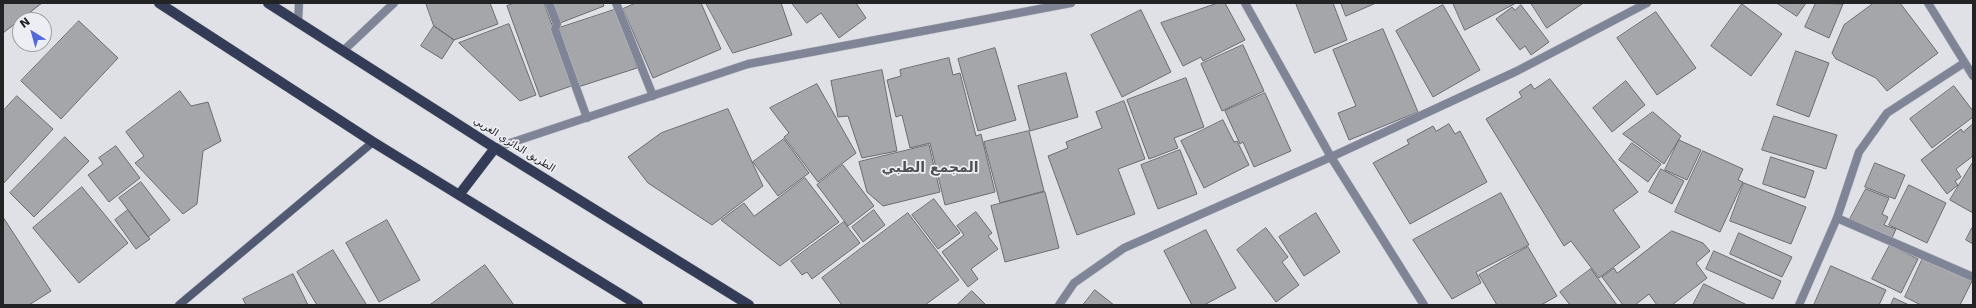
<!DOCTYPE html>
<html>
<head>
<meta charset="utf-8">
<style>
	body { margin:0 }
	#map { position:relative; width:1976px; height:308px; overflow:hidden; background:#dfe1e6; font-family:"DejaVu Sans",sans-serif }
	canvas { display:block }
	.frame { position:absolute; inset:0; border:4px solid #222324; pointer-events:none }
	.north { position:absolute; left:12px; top:12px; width:40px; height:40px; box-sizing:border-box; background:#edeef3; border:1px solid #9c9da0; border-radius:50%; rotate:323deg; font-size:11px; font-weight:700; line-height:16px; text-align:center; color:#222324 }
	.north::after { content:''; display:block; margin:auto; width:14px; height:18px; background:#5269de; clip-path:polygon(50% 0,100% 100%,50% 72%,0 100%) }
</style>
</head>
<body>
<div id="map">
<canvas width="1976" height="308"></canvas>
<div class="frame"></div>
<div class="north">N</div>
</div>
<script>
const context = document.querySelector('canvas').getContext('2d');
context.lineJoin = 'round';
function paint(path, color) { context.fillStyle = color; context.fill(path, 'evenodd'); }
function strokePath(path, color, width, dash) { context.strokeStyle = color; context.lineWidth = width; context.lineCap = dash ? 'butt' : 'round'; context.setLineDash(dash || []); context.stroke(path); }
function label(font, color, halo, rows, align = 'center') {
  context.font = font + ' "DejaVu Sans",Cairo,sans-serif'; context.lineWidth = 3.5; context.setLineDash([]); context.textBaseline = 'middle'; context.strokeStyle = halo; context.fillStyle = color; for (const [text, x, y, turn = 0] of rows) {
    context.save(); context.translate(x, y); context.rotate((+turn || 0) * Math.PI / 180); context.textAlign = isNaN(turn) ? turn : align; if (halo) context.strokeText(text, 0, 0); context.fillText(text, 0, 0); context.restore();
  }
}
const building = new Path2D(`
	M3 3H42L3 33Z
	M426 3H490L498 24 454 40 434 26Z
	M515 3H544L574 85 540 97 507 6Z
	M552 3H603L604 6 560 23Z
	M636 3H701L721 49 653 78 623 9Z
	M706 3H781L792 35 733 53Z
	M792 3H856L866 18 839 38 821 13 807 23Z
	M1218 3H1225L1245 40 1203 61 1201 57 1183 66 1161 23Z
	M1296 3H1333L1347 40 1315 53Z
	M1341 3H1376L1346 16Z
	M1453 3H1516L1465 30Z
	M1531 3H1581L1582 4 1547 28Z
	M1777 3H1806L1797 16Z
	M1816 3 1843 4 1829 38 1805 27Z
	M1874 3H1900L1938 53 1887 91 1876 78 1836 59 1832 53 1844 25Z
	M1742 4 1782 34 1751 76 1711 46Z
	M1443 5 1480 70 1433 97 1396 31Z
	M1521 5 1549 42 1531 55 1525 46 1520 50 1496 19 1512 7 1515 10Z
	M617 9 637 68 578 87 559 28Z
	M1141 10 1171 72 1122 97 1091 35Z
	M1656 12 1696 68 1657 95 1617 38Z
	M79 21 118 58 61 119 21 81Z
	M509 24 536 95 520 101 459 43Z
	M434 26 454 40 442 59 421 46Z
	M1383 29 1418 112 1349 140 1338 113 1356 106 1333 50Z
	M1243 45 1264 91 1222 111 1201 64Z
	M995 48 1016 120 978 131 958 59Z
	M1796 51 1829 63 1809 117 1777 105Z
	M949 58 953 75 960 73 976 136 981 134 995 192 945 205 930 143 910 148 902 115 896 117 887 80 901 76 900 70Z
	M882 70 897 151 862 158 848 116 838 117 831 81Z
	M1066 73 1078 117 1030 131 1018 86Z
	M1186 78 1204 127 1174 138 1178 148 1149 159 1127 100Z
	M1550 79 1638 192 1613 210 1640 247 1599 278 1571 241 1564 246 1486 119 1522 97 1519 92 1531 84 1534 89Z
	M1626 81 1645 105 1612 132 1593 108Z
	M817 84 856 153 818 182 784 137 789 133 770 108Z
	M1954 86 1973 111V117L1932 148 1910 119Z
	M180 91 191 106 208 102 221 141 203 151 197 204 183 214 135 163 144 156 126 132Z
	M1265 93 1291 151 1254 167 1243 142 1240 144 1225 111Z
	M17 96 53 129 3 184V111Z
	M1124 101 1145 159 1118 169 1135 214 1077 235 1048 156 1068 148 1066 142 1102 128 1096 112Z
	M728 109 763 186 712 225 648 183 628 157 661 133Z
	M1653 112 1681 136 1664 164 1623 134Z
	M1774 116 1837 135 1826 169 1762 150Z
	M1223 120 1234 142 1237 141 1249 165 1204 188 1181 141Z
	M1449 124 1455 134 1460 131 1487 182 1410 224 1373 163 1409 144 1407 140 1433 126 1436 131Z
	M1973 124V156L1956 169 1961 177 1955 181 1958 185 1947 194 1921 160 1961 129 1963 132Z
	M1029 131 1044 191 1000 203 984 142Z
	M65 137 89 161 34 217 10 193Z
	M784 139 809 173 778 196 753 162Z
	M1679 140 1701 150 1687 180 1665 170Z
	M1632 143 1661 164 1648 182 1619 160Z
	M929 145 940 192 883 206 867 192 859 162Z
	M116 146 140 178 109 202 88 175 103 164 99 158Z
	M1180 150 1197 194 1158 209 1141 165Z
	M1703 151 1743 169 1738 180 1743 182 1720 232 1675 212Z
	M1771 157 1814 171 1805 198 1763 184Z
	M1973 162V213L1950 200Z
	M1875 163 1905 175 1895 199 1865 187Z
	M843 165 874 206 848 226 817 185Z
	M1661 169 1684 181 1672 204 1649 192Z
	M805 178 839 222 780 266 721 220 744 203 754 216Z
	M141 182 170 220 148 237 119 198Z
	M1744 183 1806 207 1791 244 1730 221Z
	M1909 185 1946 203 1927 243 1889 225Z
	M82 187 128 243 79 283 33 228Z
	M1866 189 1889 198 1882 214 1888 217 1884 225 1896 229 1892 238 1850 219Z
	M1045 192 1059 248 1005 262 991 206Z
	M1501 193 1529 245 1476 272 1481 283 1452 299 1413 240Z
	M934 199 960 233 938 249 912 215Z
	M128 210 150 239 136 249 115 220Z
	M874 210 885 225 863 242 852 227Z
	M976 212 992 233 988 236 998 249 971 269 978 279 968 287 942 252 964 235 957 226Z
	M908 213 959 280 925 305H842L822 278Z
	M1316 213 1340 252 1304 276 1279 237Z
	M3 217 51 291 29 305H3Z
	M387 220 420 280 379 302 346 243Z
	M844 222 860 243 812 279 807 272 802 275 791 261Z
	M1266 228 1288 257 1282 262 1299 285 1276 302 1237 250Z
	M1972 228H1973V244L1966 240Z
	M1206 230 1236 288 1204 305H1192L1164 251Z
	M1672 231 1703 243 1710 251 1696 263 1707 278 1672 305H1657L1649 294 1635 305H1623L1602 277 1614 268 1617 273Z
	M1739 233 1792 257 1782 277 1730 254Z
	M1890 245 1918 259 1901 293 1872 279Z
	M1528 247 1557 296 1541 305H1497L1479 275Z
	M333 250 366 304 365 305H317L297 272Z
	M1714 251 1781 281 1773 299 1706 269Z
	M1923 258 1972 281 1960 305H1921L1905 297Z
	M485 265 514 305H430Z
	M1831 266 1886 290 1879 305H1814Z
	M1591 269 1617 305H1570L1560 292Z
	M293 274 308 305H246L243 299Z
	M1704 284 1747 305H1693Z
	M1095 290 1114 305H1083Z
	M972 291 986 305H957Z
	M1894 298 1909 305H1891Z`);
paint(building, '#a4a6aa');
strokePath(building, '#6b6c70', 1);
const lane = new Path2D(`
	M549 3 557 24 555 29 587 118
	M616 3 653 96
	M1837 218 1973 277`);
const street = new Path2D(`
	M1245 3 1331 157 1424 305
	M1928 3 1973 76
	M298 23 299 3
	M343 51 394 3
	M495 148 748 64 1071 3
	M1059 305 1074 283 1124 248 1331 157 1517 71 1647 3
	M1799 305 1837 218 1859 152 1887 113 1964 63`);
const secondary = new Path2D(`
	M179 305 373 142`);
const primary = new Path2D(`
	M159 3 373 142 638 305
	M268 3 495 148 749 305
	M459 195 495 148`);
strokePath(lane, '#bdbfc3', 9);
strokePath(street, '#bdbfc3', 9);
strokePath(secondary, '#bdbfc3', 9);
strokePath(primary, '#bdbfc3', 11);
strokePath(lane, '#7f8596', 8);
strokePath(street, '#7f8596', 8);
strokePath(secondary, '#525972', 8);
strokePath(primary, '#333b57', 10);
label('10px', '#222324', '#edeef3', [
	["الطريق الدائري الغربي",514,145,32]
]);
label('bold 14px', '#505155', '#edeef3', [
	["المجمع الطبي",930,168]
]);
</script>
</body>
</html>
